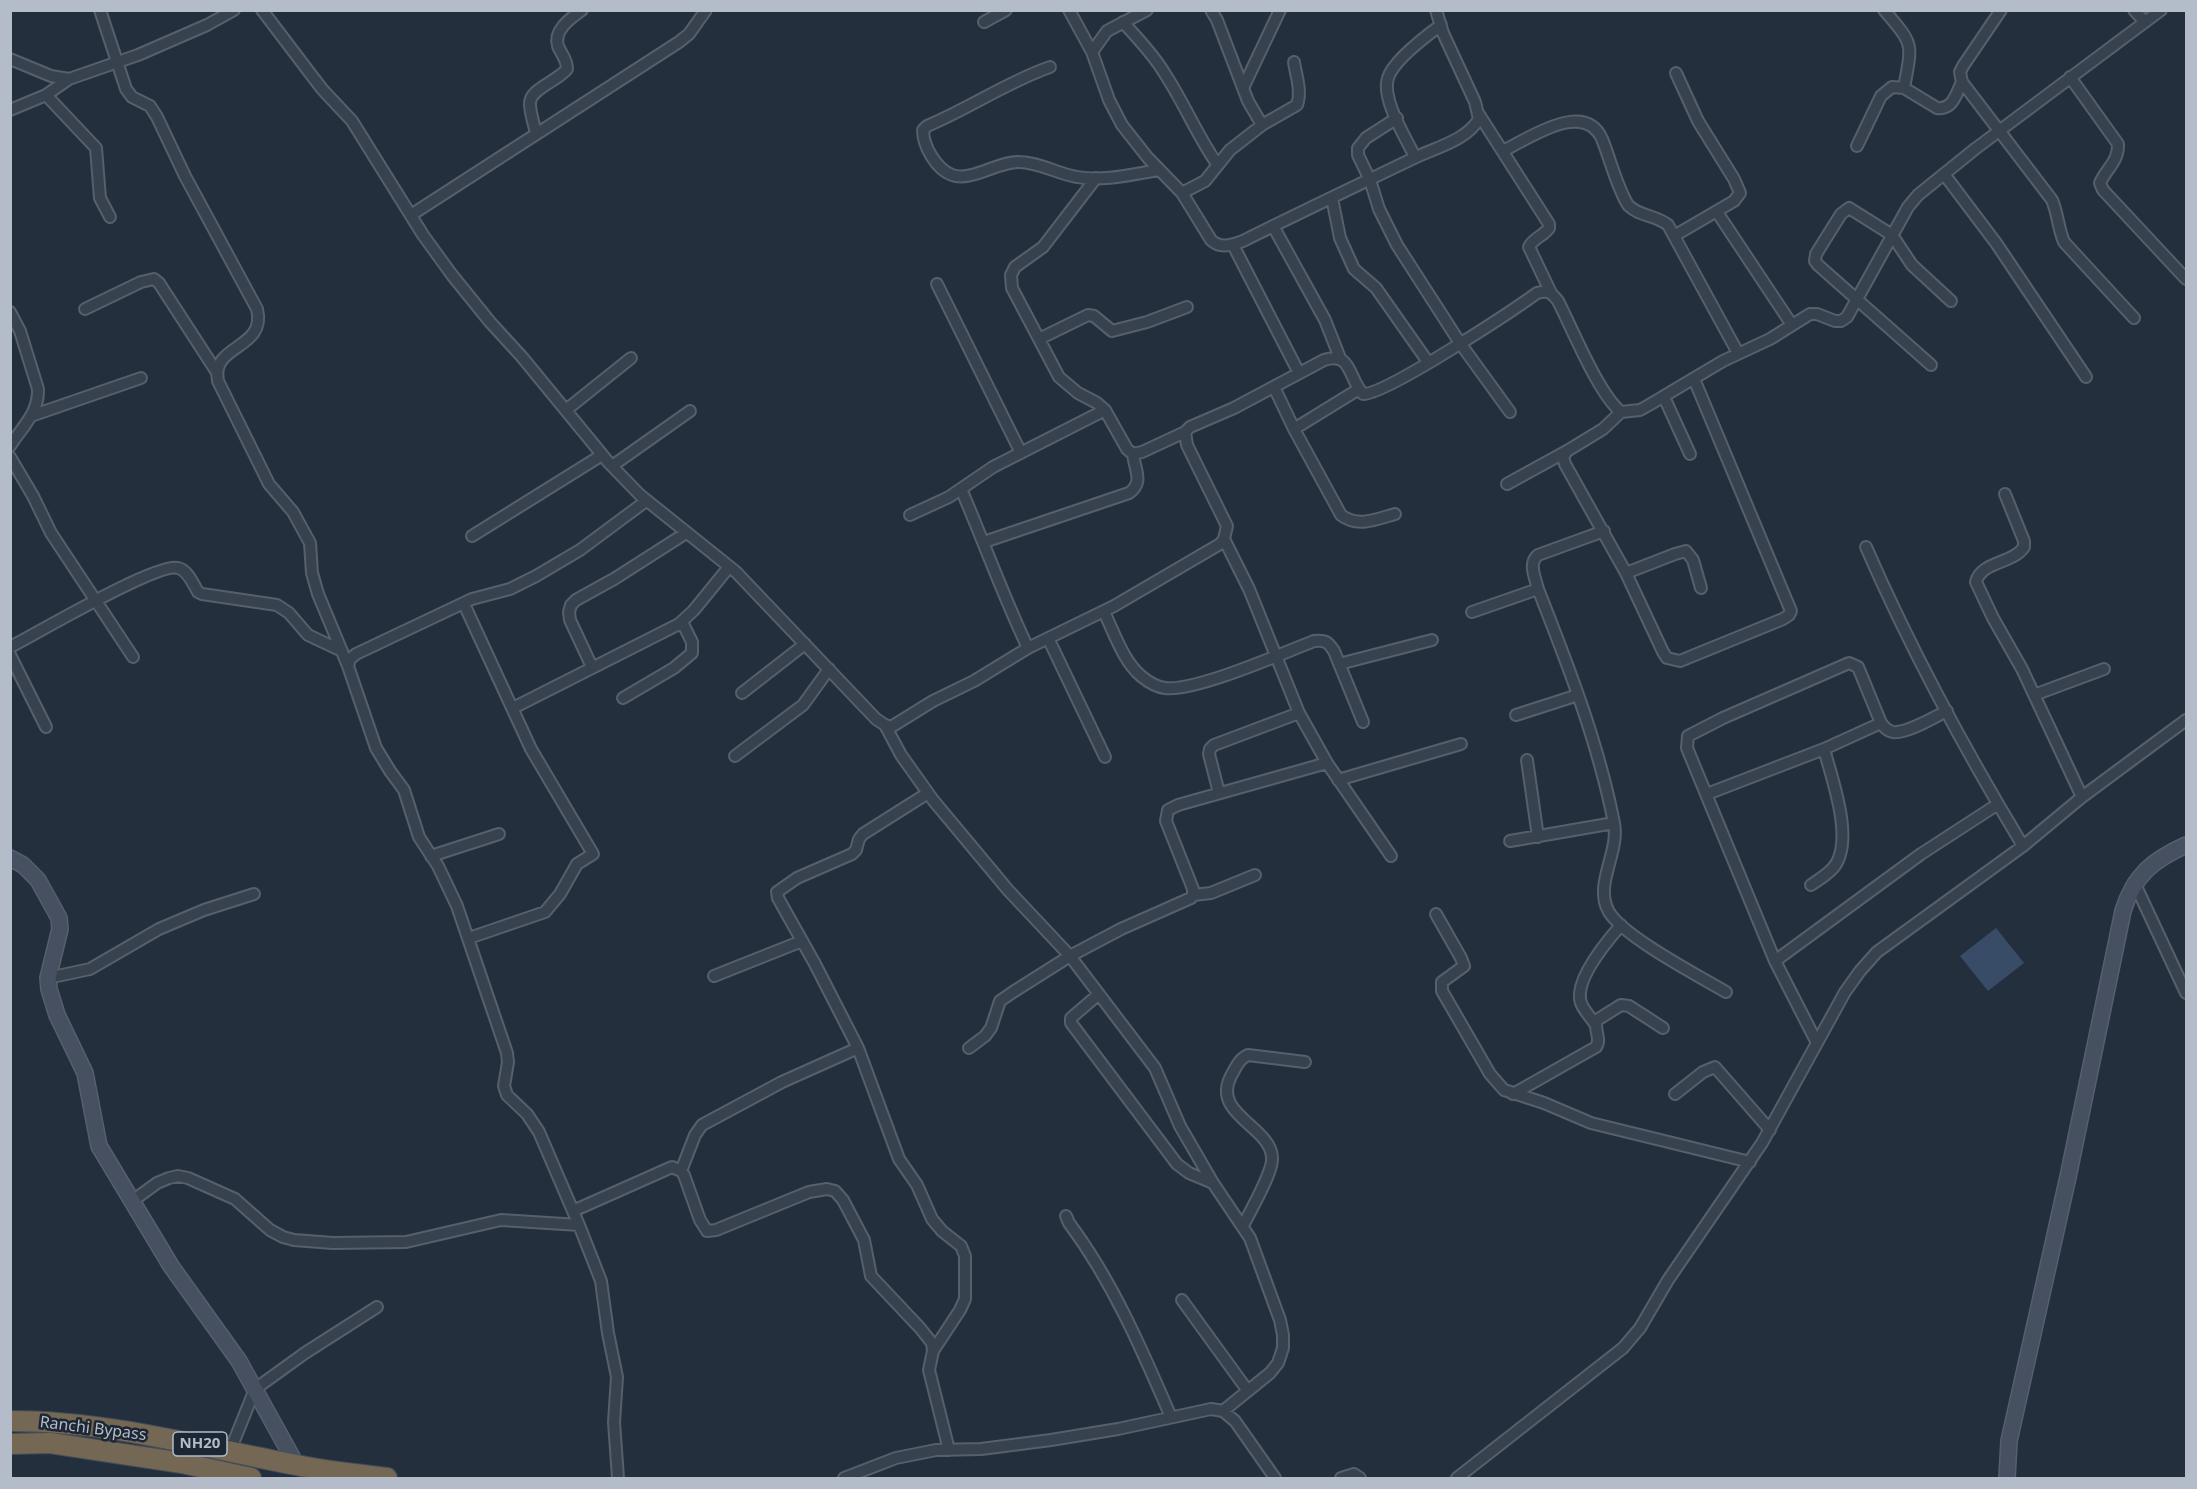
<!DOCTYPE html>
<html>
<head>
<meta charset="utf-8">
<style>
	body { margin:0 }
	#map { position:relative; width:2197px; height:1489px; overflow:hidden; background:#242f3e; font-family:"Noto Sans",sans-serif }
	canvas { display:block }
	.frame { position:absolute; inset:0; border:12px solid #b4bcc9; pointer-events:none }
</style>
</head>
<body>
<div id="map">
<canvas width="2197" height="1489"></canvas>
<div class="frame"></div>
</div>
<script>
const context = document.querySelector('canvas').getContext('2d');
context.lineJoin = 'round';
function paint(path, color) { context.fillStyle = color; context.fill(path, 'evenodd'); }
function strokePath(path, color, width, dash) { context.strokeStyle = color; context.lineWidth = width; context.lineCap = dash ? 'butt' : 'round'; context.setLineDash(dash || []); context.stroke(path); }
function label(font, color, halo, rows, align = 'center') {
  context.font = font + ' "Noto Sans",sans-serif'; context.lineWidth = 5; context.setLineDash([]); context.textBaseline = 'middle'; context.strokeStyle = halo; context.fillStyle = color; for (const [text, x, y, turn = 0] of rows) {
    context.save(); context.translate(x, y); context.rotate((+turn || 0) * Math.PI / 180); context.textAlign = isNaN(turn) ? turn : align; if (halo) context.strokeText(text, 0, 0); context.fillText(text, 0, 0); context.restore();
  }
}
paint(new Path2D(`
	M1996 928 2024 963 1988 991 1960 956Z`), '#394c67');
const street = new Path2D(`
	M100 10 126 89 132 97 150 106 157 117 185 176 257 309C267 350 210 344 218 381L269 484 293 512 310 543 312 573 318 594 348 666
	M262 10 322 89 352 121 423 235 452 275 490 322 522 357 609 463 640 495 736 572 876 719 885 725 891 727 933 701 974 681 1028 648 1114 606 1220 544 1224 539 1227 526 1187 445 1185 432 1190 427 1234 408 1324 360C1352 351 1348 378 1363 394 1385 395 1512 311 1537 293 1548 290 1551 292 1558 301 1572 328 1599 395 1621 412L1640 410 1649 405 1723 361 1770 339 1810 314H1817L1835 321H1841L1847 317 1908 207 1918 195 1975 149 2161 10
	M1069 10 1092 52 1109 100 1122 125 1148 158 1182 193 1211 240C1220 249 1232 245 1243 241 1299 213 1356 186 1412 159 1434 148 1466 141 1479 119L1475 102 1443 33 1436 10
	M1211 10 1217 20 1248 101 1262 125
	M1884 10C1915 46 1912 43 1904 88
	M2001 10 1963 66 1960 72 1962 82 2052 200C2058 214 2058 228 2064 242L2134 318
	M2134 10 2145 22
	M984 22 1006 10
	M1123 22C1138 39 1154 55 1165 74 1184 103 1197 135 1217 164
	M1092 52 1107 31 1147 10
	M10 59 51 76 69 79 138 55 207 25 234 10
	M1050 67C1007 82 970 108 927 126L923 130C923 146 936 169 952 175 971 182 999 161 1019 162 1039 162 1058 174 1077 177 1103 182 1134 174 1159 170
	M2070 77 2118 144C2119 161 2106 169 2100 183L2103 190 2186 279
	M1243 88 1280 10
	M46 95 96 148 100 198 110 217
	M10 110 46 95 69 79
	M1478 113 1549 224V228C1544 236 1533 238 1529 247L1551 293
	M1397 118 1366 138 1358 148V155L1370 180 1379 209 1397 245 1460 343 1510 412
	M536 133C534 124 530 113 530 104 529 89 558 81 567 69 567 59 561 54 558 46 553 30 571 18 582 10
	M1857 146 1881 96 1892 87 1904 88 1937 108C1953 110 1956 94 1962 82
	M1503 151C1528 139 1584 99 1602 139 1611 161 1616 185 1628 205 1638 216 1656 215 1668 225L1738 353
	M1415 157C1406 138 1381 99 1388 78 1393 61 1426 36 1441 25
	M1944 174 1996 243 2086 377
	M1096 178 1043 247 1015 267 1011 275 1012 288 1059 377 1078 393 1097 403 1105 410 1127 449 1133 454 1142 452 1185 432
	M1182 193 1205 181 1230 150 1262 125 1297 105C1302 91 1296 76 1294 62
	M1332 198 1340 238 1354 269 1376 288 1428 362
	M1717 212 1792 325
	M411 215 679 42 689 34 706 10
	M1273 226 1325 320 1340 358
	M1674 236 1734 201 1740 193 1734 179 1698 121 1676 73
	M1233 245 1299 373
	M937 284 1021 453
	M85 309 141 282 154 279 159 283 216 371
	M10 312 20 331 38 389C39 413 22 427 10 446
	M1039 339 1088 315 1094 316 1112 331 1147 322 1187 307
	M1931 365 1818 265 1815 261 1816 254 1841 214 1849 208 1892 235 1912 265 1951 301
	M1274 387 1294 429 1341 515C1358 528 1377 519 1395 514
	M1664 397 1690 454
	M566 410 631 358
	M1621 412 1603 429 1567 451 1563 457 1565 464 1626 573 1663 652 1667 658 1680 661 1783 619 1789 615 1791 611 1694 379
	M31 416 141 378
	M1294 429 1359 389
	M10 457 33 496 51 533 133 657
	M612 466 690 411
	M1507 484 1567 451
	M961 489C984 542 1003 596 1028 648
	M2005 494 2024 541V547C2013 564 1981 561 1976 582L1993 618 2022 669 2082 797
	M910 515 949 497 993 467 1105 410
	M1604 531 1538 555C1528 563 1535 577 1538 589 1568 665 1598 742 1614 823 1620 853 1593 885 1609 912 1624 937 1699 976 1726 992
	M472 536 602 455
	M1224 539 1249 589 1299 713 1327 763 1391 856
	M984 542 1129 493C1144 482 1135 471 1133 454
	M1866 547C1911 650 1965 750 2023 846
	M1626 573 1675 554 1686 551 1693 560 1701 588
	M464 604 531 749 593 854 577 864 560 894 545 912 469 938
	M1104 612C1114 632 1123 661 1141 676 1147 681 1157 687 1165 688 1195 692 1283 653 1314 641 1326 640 1328 642 1334 651L1363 722
	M1472 612 1538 589
	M1048 638 1105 757
	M10 647C36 634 157 562 178 568 188 570 193 584 198 592L202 594 277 605 289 613 308 635 342 651
	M10 655 46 727
	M1339 664 1432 640
	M592 667 570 620 569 612 571 605 576 600 614 579 686 533
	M742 693 805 644
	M2034 695 2104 669
	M623 698 674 668 692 653V642L682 622
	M513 708 679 624 694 610 729 567
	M1516 715 1578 695
	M885 725 901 755 933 800 1008 890 1070 956 1155 1068 1180 1126 1213 1183 1250 1238 1280 1320 1283 1335V1348L1278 1363 1270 1373 1223 1411
	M735 756 803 705 829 669
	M1527 760 1538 837
	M1338 780 1461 744
	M928 793 863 834 859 839 856 850 852 854 797 878 777 892 778 898 815 964 858 1048 899 1159 917 1185 932 1219 942 1231 961 1246 965 1256V1299L960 1310 933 1351
	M1219 793 1209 754 1210 749 1214 745 1299 713
	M1707 794 1824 749 1881 723
	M1510 841 1614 823
	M431 856 499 834
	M2134 882 2186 993
	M1811 885C1819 879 1831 873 1836 864 1853 836 1832 779 1824 749
	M1193 895 1211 893 1255 875
	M1436 914 1461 958 1464 966 1442 982V991L1490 1074 1504 1090 1544 1103 1591 1123 1750 1162
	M1775 961 1921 854 1998 804
	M714 976 802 941
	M48 978 90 969 159 929 204 910 254 894
	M1099 994 1071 1018V1023L1177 1164 1189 1173 1213 1183
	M1595 1024C1590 1016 1581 1008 1580 999 1577 977 1607 941 1621 925
	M1817 1043 1775 961 1687 748 1688 736 1723 718 1849 663 1858 667 1881 723C1884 727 1887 731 1893 732 1907 734 1934 717 1947 711
	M969 1048 985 1036 991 1028 1000 1001 1013 992 1070 956 1121 929 1191 898 1193 895V889L1166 821 1168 810 1178 805 1327 763
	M1513 1094 1596 1047C1602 1038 1593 1030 1597 1020L1621 1005 1629 1006 1663 1028
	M1675 1094 1703 1072 1715 1067 1770 1130
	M681 1171 695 1135 702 1125 782 1082 858 1048
	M131 1202 157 1183 169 1178 178 1176 188 1178 235 1199 270 1230 283 1237 294 1240 333 1243 406 1242 501 1220 579 1225
	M573 1211 672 1167 681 1171 684 1175 700 1220 707 1231 716 1230 809 1192 827 1189 835 1191 843 1200 864 1240 871 1276 920 1328 932 1343 933 1351 929 1370 949 1450
	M1066 1216 1069 1223C1113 1282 1142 1350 1171 1417
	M1243 1226C1250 1211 1274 1171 1272 1157 1270 1126 1211 1114 1231 1076 1236 1067 1239 1059 1248 1055L1305 1062
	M1182 1300 1248 1391
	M230 1451 255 1389 305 1353 377 1307
	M618 1478 614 1422 617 1377 608 1333 601 1281 579 1225 539 1132 527 1114 507 1095 504 1086 508 1062 507 1053 457 906 438 866 419 837 404 790 390 771 376 748 348 666 350 659 356 654 472 599 510 589 536 576 580 550 646 501
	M844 1478 896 1458 936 1450 981 1449 1051 1440 1118 1429 1211 1409 1223 1411 1235 1421 1275 1478
	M1341 1478 1354 1474 1360 1478
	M1457 1478 1623 1348 1640 1328 1668 1280 1762 1143 1845 992 1860 971 1877 952 2023 846 2082 797 2186 720`);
const secondary = new Path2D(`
	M10 858 23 865 38 880 59 918 60 929 48 978 49 989 57 1015 85 1073 99 1146 171 1266 239 1361 297 1466
	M2007 1478 2009 1441 2068 1177 2123 911C2134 875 2153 860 2186 845`);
const highway = new Path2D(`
	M10 1421C108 1421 202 1447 296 1465 326 1471 357 1474 387 1478
	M10 1444 50 1443 182 1463 251 1478`);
strokePath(street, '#565f6c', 14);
strokePath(secondary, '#565f6c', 18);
strokePath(highway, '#434c59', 22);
strokePath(street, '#38414e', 10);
strokePath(secondary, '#465061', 15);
strokePath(highway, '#746855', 20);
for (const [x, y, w] of [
	[200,1444,54]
]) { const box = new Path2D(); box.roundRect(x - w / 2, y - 12, w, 24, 4.5); context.fillStyle = '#1d2633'; context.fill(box); strokePath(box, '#b4bcc9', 1.5); }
label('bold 15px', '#b4bcc9', null, [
	["NH20",200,1444]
]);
label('16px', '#b4bcc9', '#1d2633', [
	["Ranchi Bypass",93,1429,7]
]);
</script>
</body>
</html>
